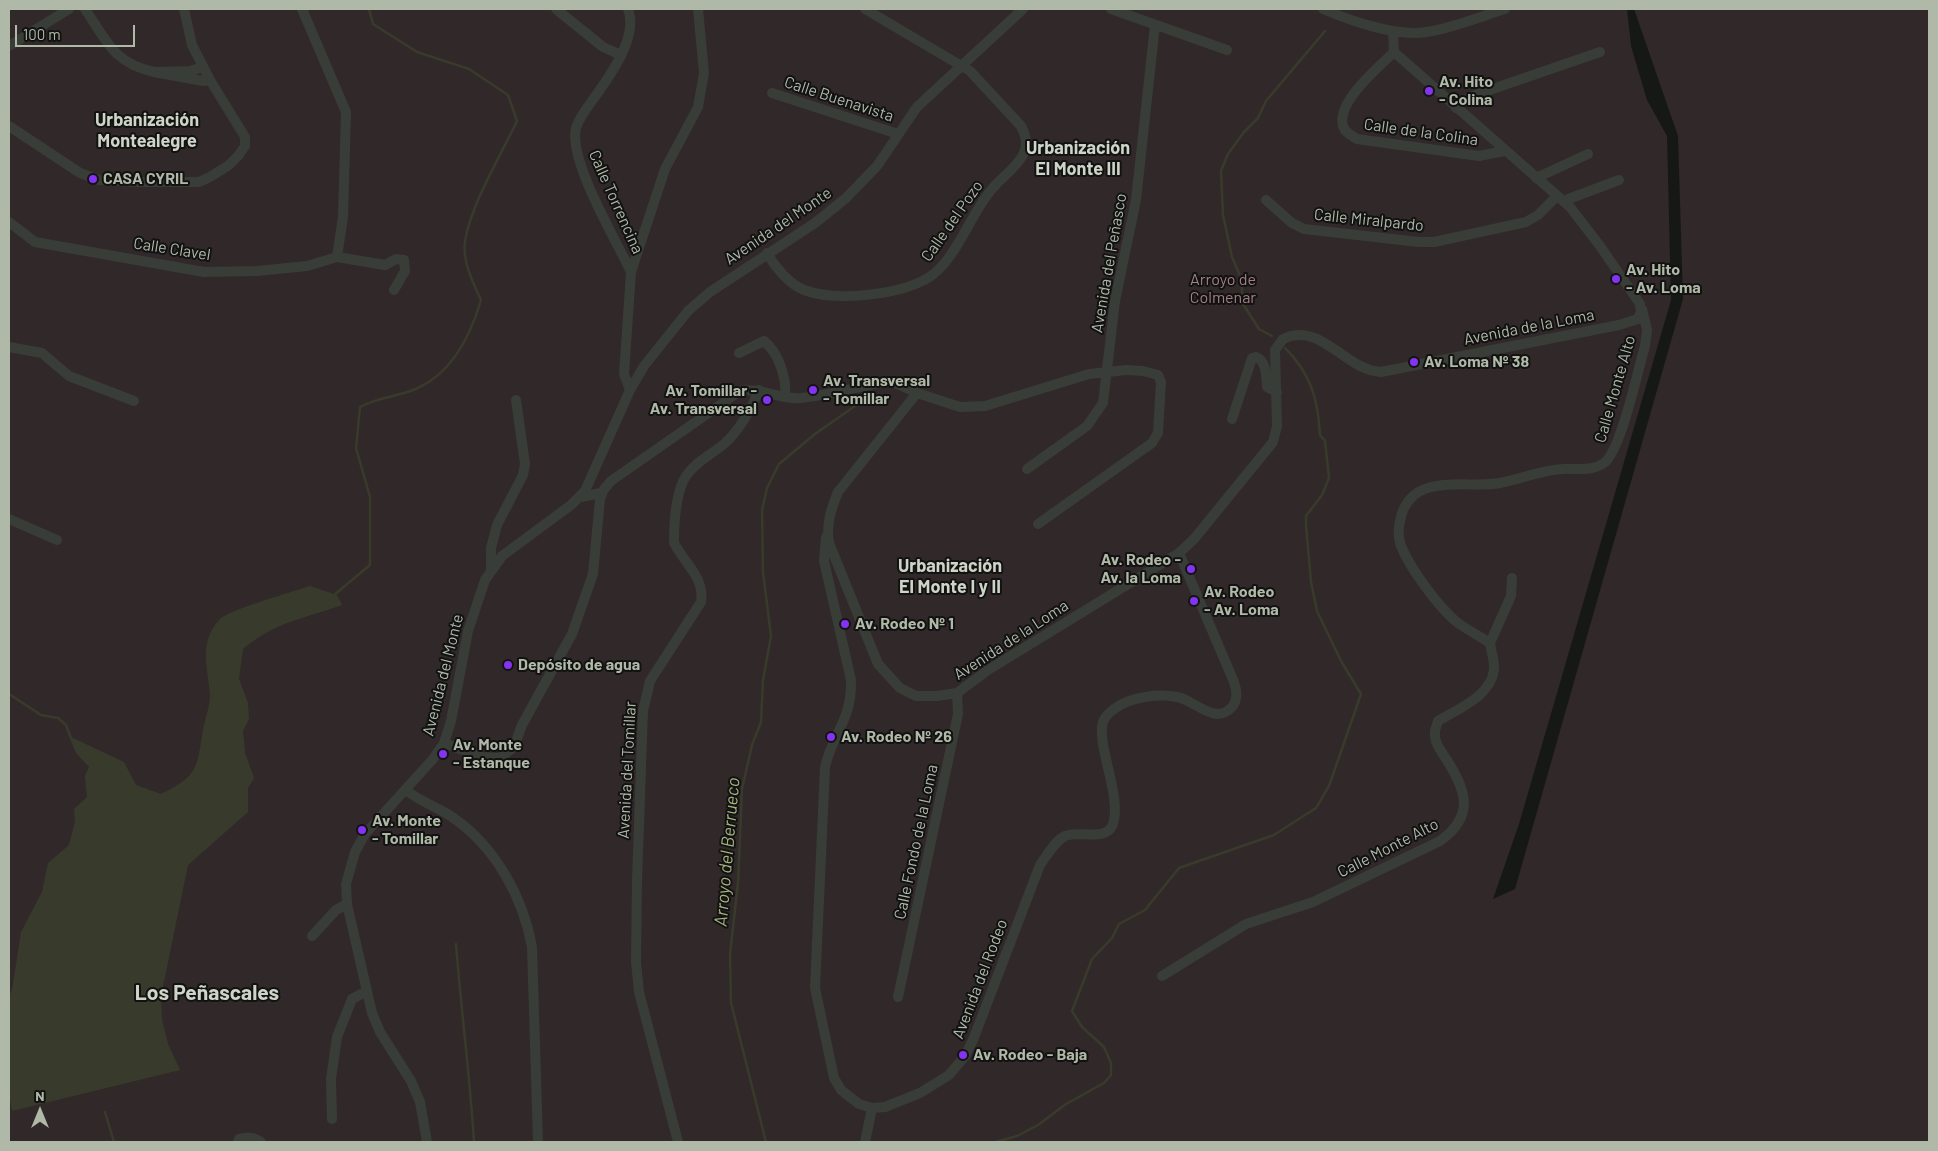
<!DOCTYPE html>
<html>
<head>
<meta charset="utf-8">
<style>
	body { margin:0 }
	#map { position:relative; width:1938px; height:1151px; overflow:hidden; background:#161816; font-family:Barlow,sans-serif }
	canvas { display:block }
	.frame { position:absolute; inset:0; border:10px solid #b0b8a7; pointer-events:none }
	.north { position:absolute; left:15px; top:1086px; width:50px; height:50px; -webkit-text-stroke:4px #111211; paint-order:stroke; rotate:0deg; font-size:14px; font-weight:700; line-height:20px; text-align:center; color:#b0b8a7 }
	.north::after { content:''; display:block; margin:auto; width:18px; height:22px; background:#b0b8a7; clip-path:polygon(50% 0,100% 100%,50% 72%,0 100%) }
	.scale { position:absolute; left:15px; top:25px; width:120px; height:22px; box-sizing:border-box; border:2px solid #b0b8a7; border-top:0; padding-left:6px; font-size:15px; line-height:18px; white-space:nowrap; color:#b0b8a7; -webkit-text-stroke:4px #111211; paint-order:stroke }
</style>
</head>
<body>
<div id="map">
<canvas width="1938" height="1151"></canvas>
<div class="frame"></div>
<div class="north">N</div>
<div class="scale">100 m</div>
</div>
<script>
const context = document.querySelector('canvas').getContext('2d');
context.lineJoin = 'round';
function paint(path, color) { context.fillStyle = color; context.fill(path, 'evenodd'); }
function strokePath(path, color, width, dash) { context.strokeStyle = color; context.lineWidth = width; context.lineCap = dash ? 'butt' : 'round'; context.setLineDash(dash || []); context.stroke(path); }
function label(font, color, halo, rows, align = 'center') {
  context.font = font + ' Barlow,sans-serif'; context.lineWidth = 4; context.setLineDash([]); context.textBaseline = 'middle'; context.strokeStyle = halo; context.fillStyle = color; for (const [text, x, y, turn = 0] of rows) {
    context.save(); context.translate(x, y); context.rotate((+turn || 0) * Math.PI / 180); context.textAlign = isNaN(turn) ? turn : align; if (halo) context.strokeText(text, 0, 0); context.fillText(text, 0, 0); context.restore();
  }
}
paint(new Path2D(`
	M9 9H1627L1631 46 1647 100 1667 136 1671 300 1519 824 1493 899 1515 889 1683 299 1678 136 1634 9H1929V1142H9Z`), '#312829');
paint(new Path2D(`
	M310 586 337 595 342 605C304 619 276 621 243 649L239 679 248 703 249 719 243 731 245 753 254 778 248 788V812L188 865 161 996 162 1020 168 1044 180 1070 12 1111 9 1094V996L12 990 21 932 42 892 48 863 69 845 75 822 74 809 87 797 85 776 89 767 76 753 69 736 124 762 136 785 161 794C202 774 196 766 204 725 206 716 210 705 210 695 208 667 198 642 220 619 229 610 295 591 310 586Z`), '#383b2c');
strokePath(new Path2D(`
	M1272 336 1259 329 1243 304 1241 278 1232 257 1223 215 1221 171 1228 154 1244 132 1258 118 1266 101 1325 31
	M334 595 370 565V497L356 448 360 407C380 396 399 397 418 388 453 372 471 334 481 300 473 283 462 261 465 241 472 202 500 157 517 121L508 95 469 69 417 52 373 24 369 9
	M9 694 41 715 58 718 66 725 71 738
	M456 944C461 1010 470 1076 474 1142
	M105 1112 114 1142
	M766 1142 731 1003 730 954 738 883 742 789 752 745 761 722 763 680 771 636 763 572 762 510 767 488 779 464 815 434 865 399
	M996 1142 1017 1136 1038 1125 1066 1104 1104 1083 1111 1075V1063L1104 1047 1082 1027 1072 1011 1092 959 1112 938 1119 924 1145 910 1179 868 1274 835 1316 808 1329 786 1361 694 1341 661 1317 611 1311 582 1306 525V516L1322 495 1329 478 1325 441 1320 435C1318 399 1311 374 1285 348`), '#383b2c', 2.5);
strokePath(new Path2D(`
	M85 9C107 41 113 63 154 72
	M556 9 603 47 621 55
	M628 9C639 38 608 78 592 101 586 109 579 118 576 128 568 160 616 240 631 272
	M1111 9 1227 50
	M1323 9C1351 21 1397 37 1427 32 1453 28 1479 17 1505 9
	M9 46 69 9
	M1394 52C1379 67 1336 102 1343 126 1345 133 1351 135 1357 139L1479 156 1504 151
	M203 67 190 71 154 72 203 81 210 80
	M772 93 898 134
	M1456 108 1462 101 1475 95 1600 52
	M9 126 80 173 99 180 138 182H199L210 177 229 165 238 156 245 146V137L210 80 192 45 184 9
	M1536 178 1588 154
	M1266 200 1292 223 1304 229 1419 242H1434L1526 222 1538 215 1557 196
	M1563 201 1619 180
	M9 222 35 242 204 272 257 271 307 266 337 257 343 217 346 112 302 9
	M767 253C775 267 789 284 804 290 836 302 899 295 928 278 956 261 970 214 992 189 1001 178 1016 168 1023 155 1028 146 1026 135 1021 126L970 71 865 9
	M337 257 385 265 396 259 404 260 405 271 394 290
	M9 347 42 353 69 376 134 401
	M739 353 764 341C779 353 787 379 785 397
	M630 390 624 374 631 272 665 169 698 107 704 73 698 9
	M917 393 838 492C831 509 826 524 829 543L878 664 900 688 916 696H937L957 693 988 670 1179 553 1194 539 1273 442 1277 426 1275 350 1283 339C1322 321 1344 370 1381 372L1619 325 1638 319 1641 312 1640 304 1600 246 1570 207 1394 52 1393 31
	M1232 419 1252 358 1256 357C1267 361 1266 377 1267 387L1277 392
	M1027 469 1087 426 1103 403 1115 301 1136 200 1155 25
	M581 497 601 493 611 481 740 391C761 387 779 400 801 398 829 395 857 387 885 382H893L917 393 960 407 985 406 1089 374 1126 370 1143 371 1158 375 1161 382 1158 433 1152 443 1038 524
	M9 519 57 540
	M826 537 824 561 851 680C852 721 833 732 825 767L815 988 834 1078 841 1090 859 1104 872 1108 885 1107 920 1093 949 1075 965 1056 973 1040 1040 865C1047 855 1054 842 1065 836 1079 830 1107 842 1113 824 1122 795 1096 745 1103 722 1106 713 1120 704 1129 701 1144 696 1161 694 1177 697 1195 700 1215 726 1232 707 1238 700 1237 691 1234 682L1179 553
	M491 569V548L497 525 523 475 525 464 516 400
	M1490 643 1511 596 1512 578
	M444 743 482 757 500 758 514 747 522 725 572 634 593 574 600 499 604 489
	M406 790C420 802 438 807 452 817 495 846 523 897 532 947L538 1142
	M312 936 336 910 347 904
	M1162 976 1246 924 1313 902 1440 841C1476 815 1466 790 1445 757 1440 750 1434 742 1435 732 1435 729 1437 725 1438 721 1458 709 1491 696 1494 670 1495 662 1491 651 1490 643 1479 636 1468 630 1458 623 1439 608 1408 566 1400 543 1397 533 1399 523 1402 513 1417 472 1467 489 1500 483 1521 479 1542 470 1563 469 1577 468 1591 472 1604 463 1621 451 1638 369 1645 346L1647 330 1642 309
	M898 997 958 714 957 693
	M332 1119 331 1079 337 1037 352 999 365 992
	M238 1142 239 1139C248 1137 254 1137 261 1142
	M427 1142 420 1102 411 1081 380 1032 372 1013 347 904 346 884 355 852 365 834 433 759 444 743 451 721 468 631 485 580 502 556 571 505 585 491 630 390 644 366 688 311 710 292 815 223 846 198 877 166 917 107 1023 9
	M678 1142 639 992 636 962 637 880 643 711 650 681 701 602C705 578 685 564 674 543 674 523 675 493 686 476 695 462 712 454 724 444 739 431 752 408 759 390
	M865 1142 872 1108`), '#393d37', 10);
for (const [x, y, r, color] of [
	[1429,91,5,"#8433f2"],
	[93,179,5,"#8433f2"],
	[1616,279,5,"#8433f2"],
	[1414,362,5,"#8433f2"],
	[813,390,5,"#8433f2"],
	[767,400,5,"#8433f2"],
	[1191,569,5,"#8433f2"],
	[1194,601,5,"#8433f2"],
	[845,624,5,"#8433f2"],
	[508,665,5,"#8433f2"],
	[831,737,5,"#8433f2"],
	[443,754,5,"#8433f2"],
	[362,830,5,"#8433f2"],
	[963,1055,5,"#8433f2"]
]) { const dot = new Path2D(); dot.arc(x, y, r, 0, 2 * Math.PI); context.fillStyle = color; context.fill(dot); strokePath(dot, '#111211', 2); }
label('bold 16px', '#b0b8a7', '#111211', [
	["Av. Hito",1439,82],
	["- Colina",1439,100],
	["CASA CYRIL",103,179],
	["Av. Hito",1626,270],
	["- Av. Loma",1626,288],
	["Av. Loma Nº 38",1424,362],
	["Av. Transversal",823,381],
	["- Tomillar",823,399],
	["Av. Tomillar -",757,391,"right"],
	["Av. Transversal",757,409,"right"],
	["Av. Rodeo -",1181,560,"right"],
	["Av. la Loma",1181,578,"right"],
	["Av. Rodeo",1204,592],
	["- Av. Loma",1204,610],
	["Av. Rodeo Nº 1",855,624],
	["Depósito de agua",518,665],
	["Av. Rodeo Nº 26",841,737],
	["Av. Monte",453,745],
	["- Estanque",453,763],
	["Av. Monte",372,821],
	["- Tomillar",372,839],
	["Av. Rodeo - Baja",973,1055]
], 'left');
label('16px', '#b0b8a7', '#111211', [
	["Calle Buenavista",839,99,18],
	["Calle de la Colina",1421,132,8],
	["Calle Torrencina",616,202,66],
	["Calle Miralpardo",1369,220,6],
	["Calle del Pozo",952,221,-55],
	["Avenida del Monte",778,226,-34],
	["Calle Clavel",172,249,9],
	["Avenida del Peñasco",1109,263,-80],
	["Avenida de la Loma",1529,327,-11],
	["Calle Monte Alto",1615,389,-74],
	["Avenida de la Loma",1011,640,-33],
	["Avenida del Monte",443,675,-76],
	["Avenida del Tomillar",627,770,-87],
	["Calle Fondo de la Loma",916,842,-78],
	["Calle Monte Alto",1388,848,-27],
	["Avenida del Rodeo",980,979,-69]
]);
label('16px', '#a37e85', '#111211', [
	["Arroyo de",1223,280],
	["Colmenar",1223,298]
]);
label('bold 18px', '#ced4c8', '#111211', [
	["Urbanización",147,120],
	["Montealegre",147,141],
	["Urbanización",1078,148],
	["El Monte III",1078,169],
	["Urbanización",950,566],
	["El Monte I y II",950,587]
]);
label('italic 18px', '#a7b37e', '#111211', [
	["Arroyo del Berrueco",727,852,-85]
]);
label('bold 21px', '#ced4c8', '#111211', [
	["Los Peñascales",207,993]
]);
</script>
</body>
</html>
